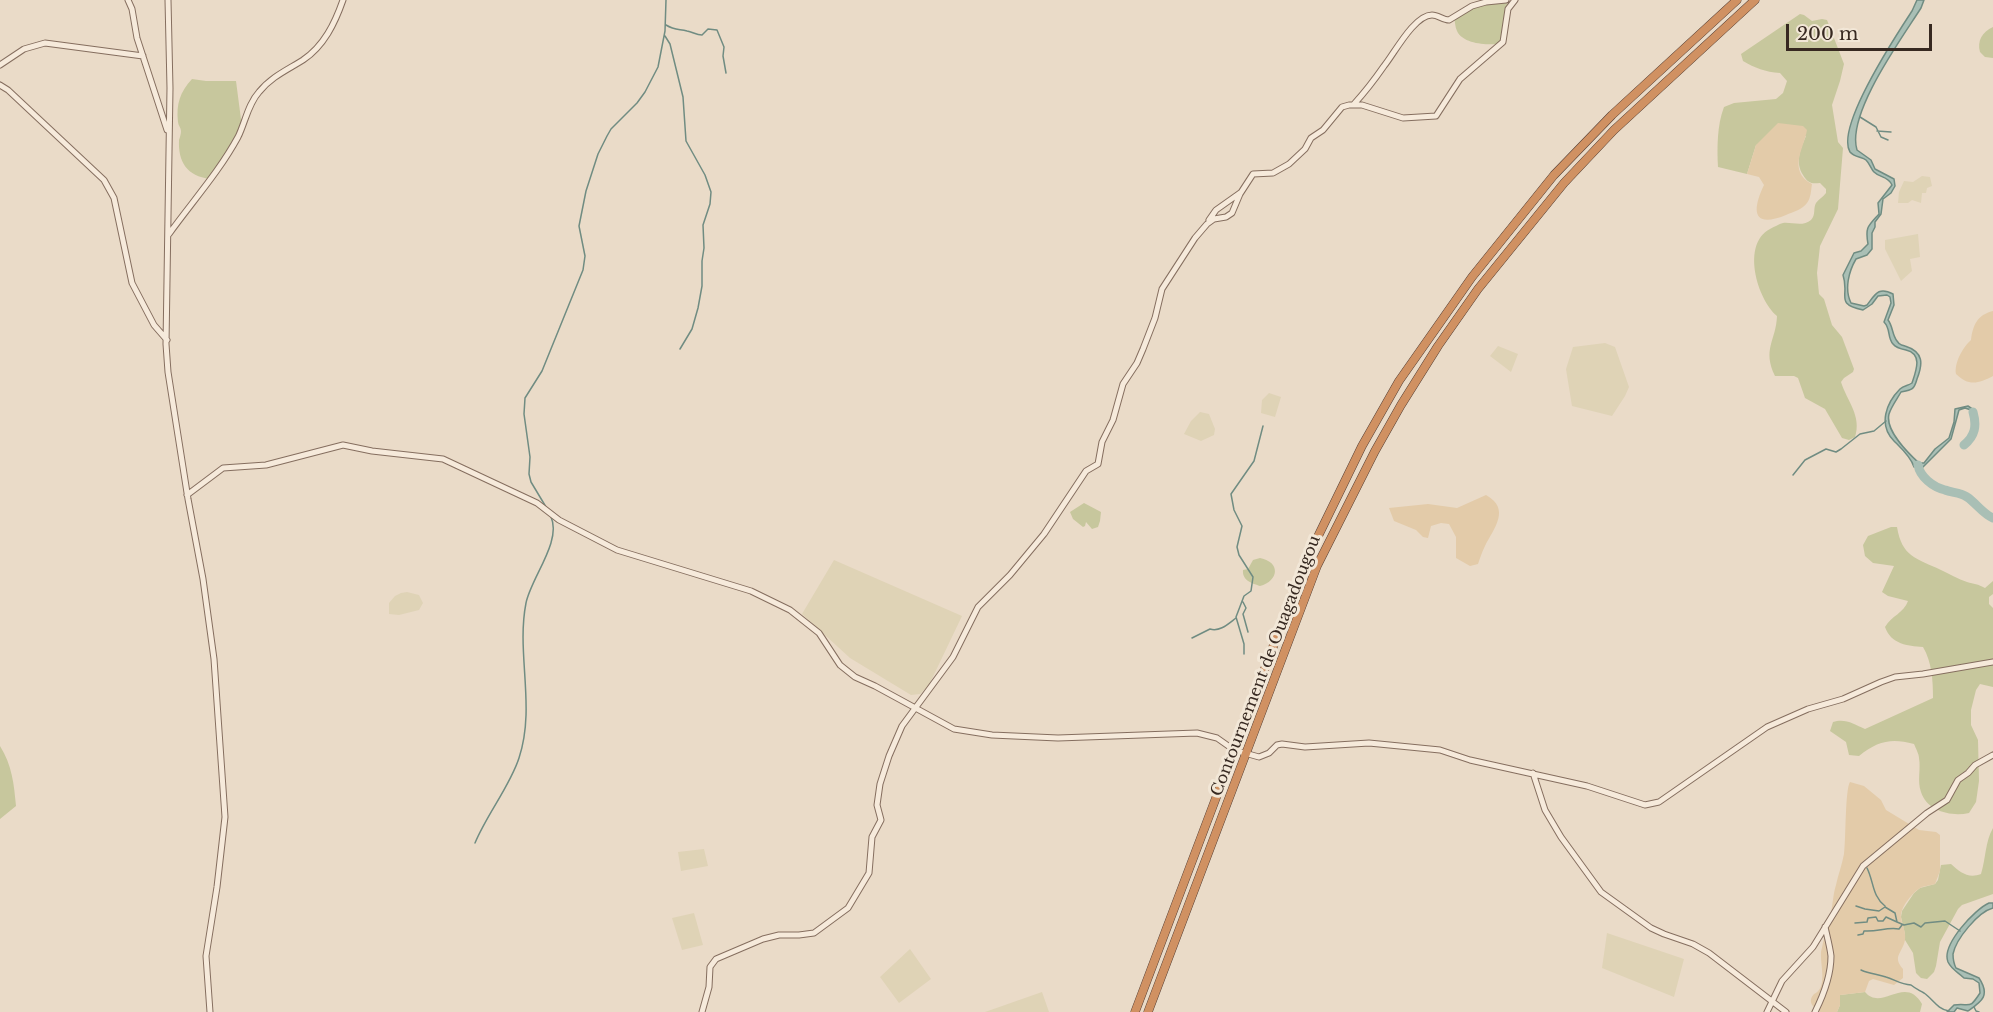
<!DOCTYPE html>
<html>
<head>
<meta charset="utf-8">
<style>
	body { margin:0 }
	#map { position:relative; width:1993px; height:1012px; overflow:hidden; background:#eadbc8; font-family:"Libre Baskerville",serif }
	canvas { display:block }
	.scale { position:absolute; left:1786px; top:24px; width:146px; height:27px; box-sizing:border-box; border:3px solid #372921; border-top:0; padding-left:8px; font-size:18px; line-height:21px; white-space:nowrap; color:#372921; -webkit-text-stroke:4px #f2e7d7; paint-order:stroke }
</style>
</head>
<body>
<div id="map">
<canvas width="1993" height="1012"></canvas>
<div class="scale">200 m</div>
</div>
<script>
const context = document.querySelector('canvas').getContext('2d');
context.lineJoin = 'round';
function paint(path, color) { context.fillStyle = color; context.fill(path, 'evenodd'); }
function strokePath(path, color, width, dash) { context.strokeStyle = color; context.lineWidth = width; context.lineCap = dash ? 'butt' : 'round'; context.setLineDash(dash || []); context.stroke(path); }
function label(font, color, halo, rows, align = 'center') {
  context.font = font + ' "Libre Baskerville",serif'; context.lineWidth = 6; context.setLineDash([]); context.textBaseline = 'middle'; context.strokeStyle = halo; context.fillStyle = color; for (const [text, x, y, turn = 0] of rows) {
    context.save(); context.translate(x, y); context.rotate((+turn || 0) * Math.PI / 180); context.textAlign = isNaN(turn) ? turn : align; if (halo) context.strokeText(text, 0, 0); context.fillText(text, 0, 0); context.restore();
  }
}
paint(new Path2D(`
	M1922 176 1930 177 1932 186 1927 188 1926 193H1922L1921 203 1912 200 1908 203H1898L1899 192 1904 181 1913 182Z
	M1918 234 1920 257 1910 259 1912 271 1901 281 1885 249V240Z
	M1605 343 1615 347 1629 387 1625 396 1612 416 1572 406 1566 369 1573 347Z
	M1498 346 1518 354 1511 372 1490 356Z
	M1269 393 1281 397 1275 417 1261 413 1262 400Z
	M1200 412 1209 414 1215 429 1214 435 1201 441 1184 434 1191 421Z
	M834 560 962 616 929 685 920 694 911 695 850 658 802 614Z
	M407 592 419 595 423 603 419 610 399 615 389 614V603L395 596 401 593Z
	M704 849 708 866 681 871 678 852Z
	M694 913 703 945 682 950 672 918Z
	M1607 933 1684 959 1674 997 1602 968Z
	M910 949 931 979 899 1003 880 977Z
	M1042 992 1049 1012H985Z`), '#dfd3b6');
paint(new Path2D(`
	M1483 0H1508L1502 39 1498 44C1486 45 1463 44 1457 31 1455 27 1455 21 1454 17L1485 1Z
	M1800 14 1804 15 1812 21 1822 19 1827 20 1844 64 1840 81 1832 105 1838 142 1843 148 1838 209 1820 246 1817 273 1819 294 1824 299 1832 325 1842 337 1854 369 1853 372 1844 378 1841 382C1847 401 1862 416 1855 437L1849 440 1842 438 1825 409 1805 398 1798 378 1794 376H1775C1762 349 1776 341 1777 316 1757 299 1741 244 1770 229 1774 227 1779 224 1783 223 1792 222 1803 227 1811 220 1816 215 1813 208 1816 203 1819 199 1823 197 1826 193V189L1820 183C1811 184 1808 183 1803 175 1795 162 1800 150 1806 136L1756 145 1747 174 1718 167C1717 148 1717 125 1724 107L1734 103 1776 99 1783 93 1787 81 1780 73C1765 72 1755 68 1743 61L1741 54Z
	M1993 27V58L1985 57 1980 52C1977 41 1982 32 1993 27Z
	M192 79 206 81H236L242 127 210 179C187 176 178 162 179 140 180 137 181 134 181 131 181 128 178 125 178 122 176 104 180 92 192 79Z
	M1084 503 1101 512 1100 521 1098 527 1092 529 1086 522 1085 526 1083 527 1073 519 1070 512Z
	M1891 527H1897C1902 557 1916 558 1941 570 1950 574 1958 579 1967 582 1974 584 1978 584 1985 588L1993 581V594L1989 597V604L1993 608V687L1980 684 1976 690 1971 710V725L1978 740 1979 781 1976 802 1969 813C1951 817 1927 811 1921 792 1917 781 1921 769 1919 758 1919 754 1916 749 1914 744 1891 738 1878 741 1859 756L1849 755 1846 742 1830 731 1833 722C1845 718 1854 724 1865 729L1933 698C1933 681 1932 662 1923 647 1907 646 1891 644 1885 627 1891 616 1904 613 1908 601L1888 596 1882 592 1894 566 1873 563 1865 556 1863 545 1868 536Z
	M1260 558C1281 562 1279 581 1260 586 1251 583 1242 580 1243 570L1248 569 1253 560Z
	M0 746C12 765 14 784 16 806L0 819Z
	M1993 828V894L1962 905 1958 909 1940 942 1936 966 1934 972 1927 979 1921 978 1916 973 1913 953 1905 940V934L1901 917 1902 911 1914 893 1920 888 1935 884 1938 880 1941 865 1951 864C1960 872 1968 879 1981 874 1986 858 1985 842 1993 828Z
	M1865 992C1882 1012 1905 974 1922 1004L1920 1012H1837L1840 1005 1838 997 1840 995Z`), '#c7c79d');
paint(new Path2D(`
	M1778 123 1803 126 1807 130C1804 148 1787 171 1812 184 1811 190 1811 198 1807 203 1803 209 1793 212 1786 215 1752 229 1752 210 1764 185L1759 177 1747 174 1756 145Z
	M1993 311V376C1978 384 1968 386 1956 374 1954 363 1963 347 1971 340 1973 325 1977 315 1993 311Z
	M1486 495C1511 509 1494 528 1485 546 1482 552 1480 558 1478 564L1470 566 1456 558V537L1449 524 1441 523 1431 526 1428 538 1423 537 1416 530 1394 521 1389 508 1428 504 1457 508Z
	M1850 782 1864 786 1881 800 1886 810 1919 830 1936 832 1940 835V871L1935 884C1931 885 1926 886 1922 887 1913 891 1900 908 1901 917 1902 925 1906 931 1905 940 1902 954 1892 956 1903 969V978L1894 985 1873 979 1869 981 1865 992 1840 995V1005L1837 1012H1820C1813 1007 1807 1002 1814 994 1828 988 1820 965 1821 952 1824 938 1827 926 1831 912 1833 904 1833 894 1836 885 1838 875 1842 865 1844 854 1846 841 1845 789 1850 782Z`), '#e3cba9');
const water = new Path2D(`
	M1917 0H1924L1921 8C1902 38 1846 114 1857 150L1871 160 1875 169 1894 179 1895 186 1891 193 1883 199 1881 214 1875 222V227L1872 233V249L1867 255 1856 259C1849 271 1844 289 1851 303L1864 306 1867 305C1875 295 1878 286 1893 294L1894 305 1888 320C1893 326 1892 335 1897 341 1900 346 1900 344 1905 346 1924 352 1923 364 1917 379 1914 390 1912 390 1901 392 1897 399 1891 407 1889 414 1885 430 1908 453 1919 463H1924L1935 449 1949 438 1954 422 1955 409 1968 406C1975 410 1978 416 1975 423L1971 410 1965 408 1959 410 1951 439 1921 469 1914 467C1911 457 1901 448 1894 441 1878 425 1886 403 1900 389 1904 385 1908 386 1912 383 1916 371 1923 354 1906 350 1901 349 1896 348 1893 344 1887 337 1891 329 1884 322L1891 303 1890 297 1887 295 1878 296 1872 304 1863 310C1834 304 1850 296 1843 275L1854 253 1861 251 1868 244C1865 227 1868 226 1879 214L1878 203 1892 185C1888 176 1880 178 1874 172 1871 169 1870 164 1866 160 1862 157 1854 157 1850 152 1835 127 1897 34 1912 11Z
	M1989 903H1993V908C1978 912 1956 939 1953 954 1953 959 1954 964 1956 968L1979 978C1991 996 1981 1002 1968 1011L1957 1008 1954 1012H1947L1954 1005C1971 1003 1969 1010 1980 993L1979 983 1973 979 1964 978C1958 972 1952 970 1948 962 1941 945 1975 909 1989 903Z`);
paint(water, '#a9bfb5');
strokePath(water, '#708c82', 1.5);
strokePath(new Path2D(`
	M666 25C674 30 678 29 687 31 693 32 696 35 702 35L708 29 717 30 724 47 723 56 726 73
	M665 36 670 44 683 97 686 141 705 175 711 192 710 204 703 225 704 248 702 261V286L698 308 692 329 680 349
	M1860 117 1876 127 1881 137 1888 140
	M1877 131 1891 132
	M1793 475 1805 460 1826 449 1836 452 1841 449 1860 434 1874 431 1886 421
	M546 507 531 482 529 474 530 457 524 414 525 398 542 371 583 270 585 256 579 226 586 191 598 154 607 136 611 129 637 103 645 92 658 67 665 31 666 0
	M1243 602 1246 608 1243 614 1248 632
	M1192 638 1210 629C1220 632 1228 624 1236 618
	M1244 654V644L1236 617 1244 596 1251 591 1253 577 1239 555 1237 547 1242 526 1234 510 1231 494 1254 461 1263 426
	M475 843C487 814 510 786 519 758 536 706 516 654 526 603 531 578 562 541 551 517
	M1867 868C1874 882 1872 896 1885 906
	M1856 906 1865 909 1879 911 1885 907 1895 913 1897 922 1904 925 1914 923 1921 927 1925 923 1945 921 1960 931
	M1855 923 1867 922 1868 918 1876 917 1878 921H1883L1886 917 1897 922
	M1858 935 1863 934 1864 931C1878 932 1886 927 1899 929L1902 925
	M1861 970C1870 974 1877 974 1886 977 1896 980 1900 984 1911 985 1916 989 1919 990 1924 993 1933 999 1937 1009 1949 1011
	M1974 1007 1976 1011 1979 1012`), '#708c82', 1.5);
strokePath(new Path2D(`
	M1964 445C1975 436 1977 426 1973 412
	M1918 465C1920 477 1933 487 1945 490 1952 493 1960 492 1967 497 1976 503 1983 514 1993 518`), '#a9bfb5', 9);
const minor = new Path2D(`
	M128 0 132 9 137 38 167 130
	M168 0 170 88 166 344 168 372 188 499 203 579 214 659 225 817 217 887 206 956 210 1012
	M0 65 24 49 45 43 143 56
	M0 85 8 90 104 180 114 198 132 283 154 325 167 340
	M1354 104C1365 92 1375 79 1384 66 1394 54 1414 15 1432 15 1438 15 1443 20 1449 20L1472 6 1486 2 1506 0
	M1209 220 1216 210 1240 193
	M169 234C192 202 219 172 238 137 245 123 248 104 259 92 271 77 287 70 303 60 324 46 335 23 343 0
	M187 495 223 468 266 465 343 445 372 451 443 459 537 503 559 520 617 550 751 591 790 610 819 633 840 665 855 677 875 686 954 729 992 735 1058 738 1197 733 1217 738 1234 750 1259 757 1269 753 1277 745 1282 744 1305 747 1369 743 1440 750 1470 760 1587 786 1645 805 1659 802 1767 727 1808 709 1843 699 1881 682 1895 677 1923 674 1993 662
	M1533 773 1545 810 1561 837 1601 892 1651 928 1664 934 1693 944 1709 953 1786 1012
	M702 1012 709 987 710 967 716 959 763 939 779 935H799L814 933 848 908 869 873 872 837 881 820 877 805 880 784 889 756 902 726 953 657 978 607 1010 575 1044 534 1086 471 1098 464 1102 442 1113 420 1123 384 1137 363 1143 349 1155 318 1162 289 1195 238 1207 224 1214 219 1226 217 1232 213 1240 194 1253 174 1273 173 1289 164 1305 149 1311 138 1323 130 1342 107 1349 105H1362L1403 118 1436 116 1460 79 1503 42 1508 9 1515 0
	M1767 1012 1782 981 1813 947 1863 866 1927 813 1947 800 1958 780 1968 773 1975 765 1993 755
	M1815 1012C1823 996 1831 974 1831 956 1830 947 1827 936 1825 927`);
const highway = new Path2D(`
	M1135 1012 1304 565 1362 446 1399 381 1472 277 1554 175 1612 115 1737 0
	M1148 1012 1317 566 1375 451 1401 405 1438 346 1478 289 1564 183 1614 130 1755 0`);
strokePath(minor, '#856e5f', 7);
strokePath(highway, '#533d33', 9);
strokePath(minor, '#f6eadb', 5);
strokePath(highway, '#d09162', 8);
label('16px', '#372921', '#f2e7d7', [
	["Contournement de Ouagadougou",1266,666,-69]
]);
</script>
</body>
</html>
